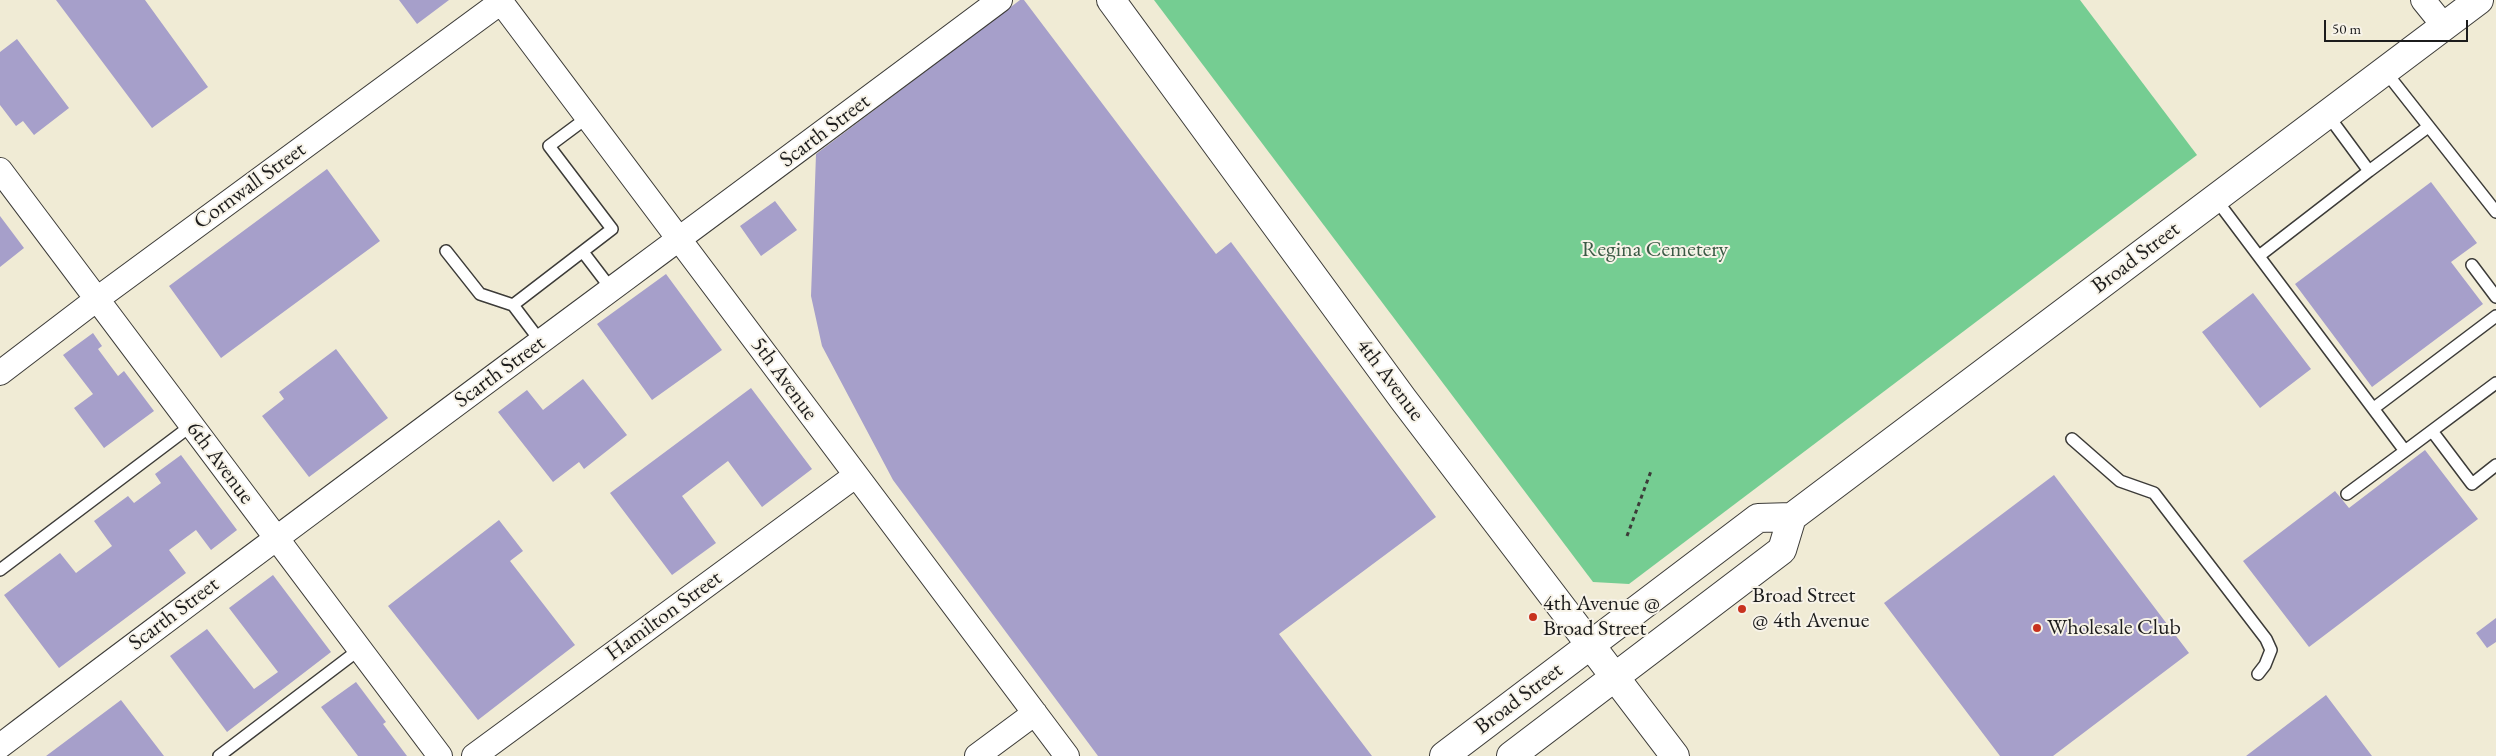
<!DOCTYPE html>
<html>
<head>
<meta charset="utf-8">
<style>
	body { margin:0 }
	#map { position:relative; width:2496px; height:756px; overflow:hidden; background:#f0ebd5; font-family:"EB Garamond",serif }
	canvas { display:block }
	.scale { position:absolute; left:2324px; top:20px; width:144px; height:22px; box-sizing:border-box; border:2px solid #1c1c1c; border-top:0; padding-left:6px; font-size:15px; line-height:18px; white-space:nowrap; color:#1c1c1c; -webkit-text-stroke:4px #f7f3e8; paint-order:stroke }
</style>
</head>
<body>
<div id="map">
<canvas width="2496" height="756"></canvas>
<div class="scale">50 m</div>
</div>
<script>
const context = document.querySelector('canvas').getContext('2d');
context.lineJoin = 'round';
function paint(path, color) { context.fillStyle = color; context.fill(path, 'evenodd'); }
function strokePath(path, color, width, dash) { context.strokeStyle = color; context.lineWidth = width; context.lineCap = dash ? 'butt' : 'round'; context.setLineDash(dash || []); context.stroke(path); }
function label(font, color, halo, rows, align = 'center') {
  context.font = font + ' "EB Garamond",serif'; context.lineWidth = 4; context.setLineDash([]); context.textBaseline = 'middle'; context.strokeStyle = halo; context.fillStyle = color; for (const [text, x, y, turn = 0] of rows) {
    context.save(); context.translate(x, y); context.rotate((+turn || 0) * Math.PI / 180); context.textAlign = isNaN(turn) ? turn : align; if (halo) context.strokeText(text, 0, 0); context.fillText(text, 0, 0); context.restore();
  }
}
paint(new Path2D(`
	M1154 0H2080L2197 155 1629 584 1593 582Z`), '#75cd92');
paint(new Path2D(`
	M56 0H145L208 87 152 128Z
	M399 0H449L417 24Z
	M1020 0H1024L1216 254 1231 242 1436 517 1279 634 1372 756H1098L893 480 822 346 811 296 816 154Z
	M17 39 69 108 34 135 23 121 16 126 0 105V52Z
	M327 169 380 241 221 358 169 286Z
	M2431 182 2477 243 2451 262 2483 304 2372 387 2295 284Z
	M775 201 797 230 761 256 740 226Z
	M0 216 24 248 0 267Z
	M666 274 722 350 652 400 597 324Z
	M2253 293 2311 369 2260 408 2202 332Z
	M93 333 102 346 98 349 118 376 124 371 154 411 104 448 74 408 93 394 63 355Z
	M336 349 388 418 309 477 262 416 284 399 279 392Z
	M583 379 627 435 584 469 579 462 553 482 498 412 527 390 543 410Z
	M751 388 812 469 762 507 728 461 682 496 716 543 672 575 610 493Z
	M2425 450 2478 519 2309 647 2243 561 2335 491 2349 508Z
	M181 455 237 530 211 550 196 530 169 550 186 573 59 668 4 595 60 553 76 573 112 546 94 521 128 496 134 503 161 483 155 474Z
	M2054 475 2189 653 2053 756H2000L1884 603Z
	M499 520 523 551 510 561 575 645 478 720 388 606Z
	M273 575 331 652 227 732 170 656 207 629 254 689 278 672 229 608Z
	M2496 618V642L2487 648 2476 633Z
	M356 682 386 722 383 724 407 756H358L321 707Z
	M2326 695 2372 756H2246Z
	M121 700 164 756H46Z`), '#a69fca');
const lane = new Path2D(`
	M2385 71 2496 212
	M2327 114 2369 171 2428 127
	M2215 198 2405 451 2347 494
	M446 251 480 294 513 305
	M583 252 612 290
	M2259 256 2369 171
	M2472 265 2496 297
	M541 342 513 305 612 229 549 146 588 117
	M2374 408 2496 316
	M2432 431 2472 484 2496 465
	M2072 439 2120 481 2154 493 2266 639 2271 650 2265 665 2258 674
	M2405 451 2496 383
	M0 570 192 425
	M219 756 360 649`);
const street = new Path2D(`
	M2423 0 2444 26
	M0 170 440 756
	M0 373 97 299 501 2 1067 756
	M0 746C331 495 667 249 1000 0
	M474 756 855 476
	M977 756 1035 713`);
const secondary = new Path2D(`
	M1111 0 1403 399 1675 756
	M1444 756 1758 518 1792 517 2479 0
	M1511 756 1782 550 1792 517`);
strokePath(lane, '#3c3b38', 14);
strokePath(street, '#3c3b38', 26);
strokePath(secondary, '#3c3b38', 30);
strokePath(new Path2D(`
	M1627 536 1651 471`), '#3c3b38', 3, [4, 4]);
strokePath(lane, '#fff', 11);
strokePath(street, '#fff', 24);
strokePath(secondary, '#fff', 28);
for (const [x, y, r, color] of [
	[1742,609,5,"#c8321e"],
	[1533,617,5,"#c8321e"],
	[2037,628,5,"#c8321e"]
]) { const dot = new Path2D(); dot.arc(x, y, r, 0, 2 * Math.PI); context.fillStyle = color; context.fill(dot); strokePath(dot, '#f7f3e8', 2); }
label('22px', '#1c1c1c', '#f7f3e8', [
	["Scarth Street",825,131,-37],
	["Cornwall Street",250,186,-36],
	["Broad Street",2136,258,-37],
	["Scarth Street",500,372,-36],
	["5th Avenue",784,379,54],
	["4th Avenue",1390,380,53],
	["6th Avenue",220,463,53],
	["Scarth Street",174,614,-37],
	["Hamilton Street",664,616,-36],
	["Broad Street",1519,699,-37]
]);
label('22px', '#3b5a45', '#f7f3e8', [
	["Regina Cemetery",1655,250]
]);
label('22px', '#1c1c1c', '#f7f3e8', [
	["Broad Street",1752,596],
	["@ 4th Avenue",1752,621],
	["4th Avenue @",1543,604],
	["Broad Street",1543,629],
	["Wholesale Club",2047,628]
], 'left');
</script>
</body>
</html>
